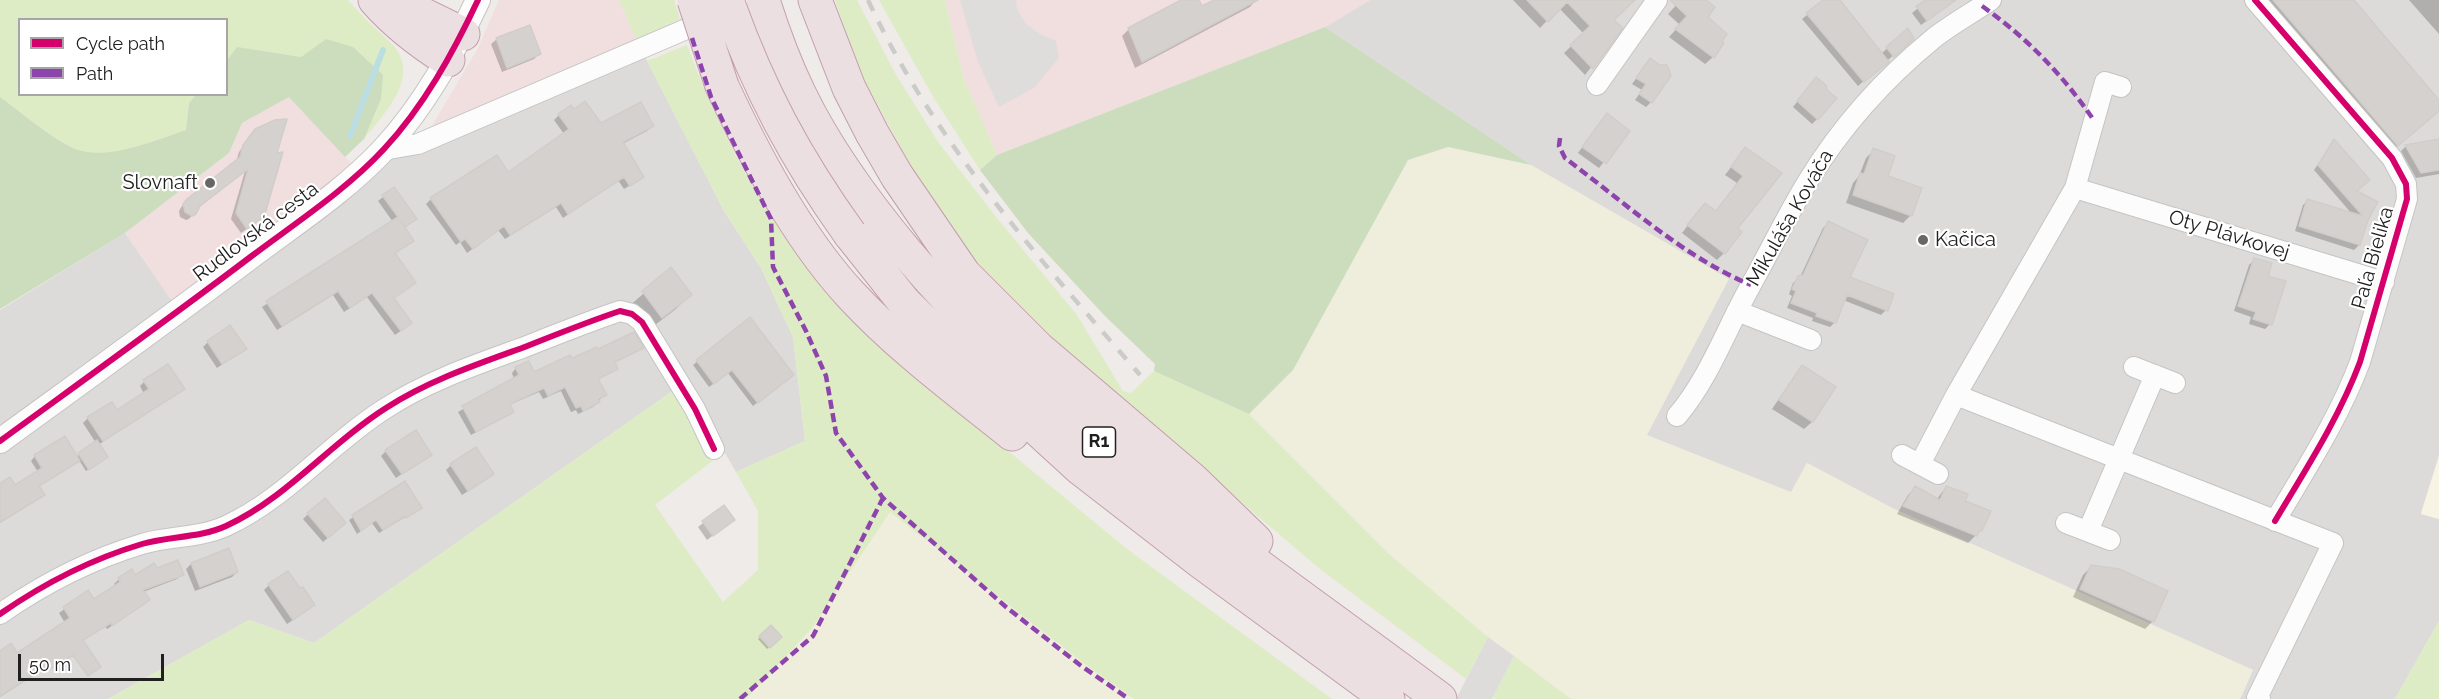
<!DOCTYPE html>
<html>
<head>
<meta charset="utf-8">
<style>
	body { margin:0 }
	#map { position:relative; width:2439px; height:699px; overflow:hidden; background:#eeebe8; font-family:Raleway,sans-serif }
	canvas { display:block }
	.legend { position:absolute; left:18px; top:18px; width:210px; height:78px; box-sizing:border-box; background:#fff; border:2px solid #a6a6a6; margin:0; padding:8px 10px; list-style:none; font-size:18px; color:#202020 }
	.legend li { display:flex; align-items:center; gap:12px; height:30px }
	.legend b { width:30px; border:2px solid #a6a6a6 }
	.scale { position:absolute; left:18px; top:654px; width:146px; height:27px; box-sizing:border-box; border:3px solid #202020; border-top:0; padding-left:8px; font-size:18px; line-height:21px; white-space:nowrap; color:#202020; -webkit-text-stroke:4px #fff; paint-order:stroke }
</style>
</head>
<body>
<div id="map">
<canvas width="2439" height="699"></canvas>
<ul class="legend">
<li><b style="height:8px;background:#d6006c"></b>Cycle path</li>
<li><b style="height:8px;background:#8e44ad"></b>Path</li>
</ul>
<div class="scale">50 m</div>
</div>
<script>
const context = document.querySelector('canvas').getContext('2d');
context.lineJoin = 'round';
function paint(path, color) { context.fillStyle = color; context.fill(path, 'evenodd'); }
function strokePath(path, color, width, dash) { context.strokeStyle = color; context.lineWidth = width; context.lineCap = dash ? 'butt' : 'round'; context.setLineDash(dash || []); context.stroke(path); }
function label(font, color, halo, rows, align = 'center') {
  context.font = font + ' Raleway,sans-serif'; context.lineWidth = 4.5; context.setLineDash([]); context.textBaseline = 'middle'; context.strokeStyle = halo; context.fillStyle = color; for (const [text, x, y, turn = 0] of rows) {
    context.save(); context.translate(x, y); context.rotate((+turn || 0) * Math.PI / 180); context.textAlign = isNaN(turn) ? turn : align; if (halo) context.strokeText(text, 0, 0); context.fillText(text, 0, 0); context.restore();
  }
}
paint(new Path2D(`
	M1370 0H2439V456L2421 513 2439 519V621L2395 699H2240L2253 670 1894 509 1807 463 1791 493 1646 435 1728 279 1531 165 1325 27Z
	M636 39 724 211 761 268 793 337 805 441 736 472 725 453 715 459 674 390 314 643 249 620 108 699H0V310L125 233 172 300 358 171 432 126Z`), '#dddbda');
paint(new Path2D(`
	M499 0H619L636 39 432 126 478 48Z
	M945 0H1370L1325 27 997 155 964 79Z
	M290 96 358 171 171 300 125 233 229 153 242 123Z`), '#f0dfde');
paint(new Path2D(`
	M2439 456V519L2421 514Z`), '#f7f4e4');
paint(new Path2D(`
	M1448 147 1531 165 1729 279 1647 435 1791 492 1807 463 1894 509 2253 670 2240 699H1571L1488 637 1390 556 1249 414 1293 370 1408 160Z
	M889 512 1086 665 1134 699H746L812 628Z`), '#efeddb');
paint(new Path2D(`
	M0 0H348C361 16 376 28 391 43 423 75 385 113 364 139L381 99 326 39 301 57 237 48 227 60 226 20H20V94L196 95 189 103 186 130C153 141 103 164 69 146 47 135 21 112 0 97Z
	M619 0H674L680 19 636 39Z
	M835 0H857L895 73 938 142 996 217 1077 315 1123 391 1131 393 1154 371 1249 414 1390 555 1488 637 1466 679 1320 569 1030 323 972 257 910 165 857 66Z
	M879 0H945L964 79 997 155 980 170 932 95Z
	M687 45 706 94 737 158 771 216 877 343 1127 549 1332 699H1134L1086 665 890 512 812 628 746 699H108L249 620 314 643 674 390 715 459 655 505 723 602 758 570V511L736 472 805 441 793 337 761 268 724 211 647 61Z
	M2439 621V699H2395Z
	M1514 656 1571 699H1495L1493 697Z`), '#deecc6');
paint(new Path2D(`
	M1325 27 1531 165 1448 147 1408 160 1293 370 1249 414 1154 371 1155 364 1105 316 1028 233 980 170 997 155Z
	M326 39 353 47 383 75 381 99 364 139 345 157 289 97 242 123 229 153 125 233 0 309V97C21 112 47 135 69 146 102 164 153 141 186 130L189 103 196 95 226 94 227 60 237 47 301 57Z`), '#cbddbd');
paint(new Path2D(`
	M960 0H1016L1017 9 1026 24 1040 34 1056 41 1059 58 1034 88 999 107 978 62Z`), '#dedddc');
paint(new Path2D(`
	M1488 637 1514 656 1492 699H1456Z`), '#dddcdb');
paint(new Path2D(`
	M1184 0H1197L1202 8 1217 0H1256L1250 7 1135 68 1122 36 1129 29Z
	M1513 0H1624L1612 20 1621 28 1585 75 1564 53 1584 34 1559 8 1540 28Z
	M1681 0H1696L1706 17 1713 57 1705 64 1669 37 1680 25 1668 14Z
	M1826 0H1838L1881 54 1907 30 1912 39 1858 86 1802 19Z
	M1928 0H1956L1921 25 1912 13Z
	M2264 0H2352L2439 102V110L2392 150Z
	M2409 0H2439V34Z
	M497 39 539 54 534 59 502 72 491 44Z
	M1650 60 1651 102 1646 107 1635 100 1642 90 1632 84Z
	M1811 84 1817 119 1812 124 1793 107Z
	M559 115 601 125 652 126 647 131 622 144 637 181 624 189 618 180 563 218 556 207 505 239 498 230 467 253 460 242 456 245 426 204 431 199 507 174 564 134 554 120Z
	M1602 120 1628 131 1599 168 1578 153Z
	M250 137 256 222 241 233 231 219 245 171 198 208 189 219 186 220 180 217 179 211 182 206 236 162 239 152Z
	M2334 141 2367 219 2359 245 2354 250 2295 231 2303 205 2308 200 2352 214 2314 170Z
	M2439 141V174L2416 178 2401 151 2406 146Z
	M1745 149 1780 174 1736 228 1724 253 1717 260 1682 233 1698 212H1715L1737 183 1725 175Z
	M1874 150 1886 177 1911 215 1903 223 1846 203 1853 183 1859 176 1866 158Z
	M393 189 410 223 403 228 412 241 394 254 414 283 393 299 405 328 395 335 367 297 344 312 333 295 277 330 262 307 393 222 378 201Z
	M1828 223 1848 278 1892 295 1886 310 1881 315 1843 300 1835 322 1830 327 1812 321 1813 318 1787 308 1792 296 1789 294 1793 283 1800 277 1823 228Z
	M2254 260 2266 277 2270 324 2265 329 2249 324 2251 317 2234 311 2249 265Z
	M671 270 690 294 676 309 647 331 628 307Z
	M750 319 788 379 753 406 728 373 709 387 693 365Z
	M208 342 245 349 217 368 203 347Z
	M642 347 614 363 616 369 597 380 605 394 593 407 578 414 576 410 571 412 561 391 543 399 539 392 509 405 512 411 507 416 471 435 458 412 514 379 512 373 516 368 533 374 597 351Z
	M1803 367 1834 387 1812 422 1804 429 1772 409 1795 375Z
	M144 382 183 389 98 445 104 459 86 471 79 460 38 487 43 495 39 499 0 523V485L15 487 38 472 31 461 35 456 76 457 96 443 83 423 88 418 116 412 144 394 140 386Z
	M386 451 430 454 396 478 381 456Z
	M451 465 487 479 462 495 446 470Z
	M405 483 420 508 379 533 372 523 357 534 349 520Z
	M1916 487 1937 499 1946 487 1963 502 1981 530 1968 543 1897 514 1908 495Z
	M724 507 733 520 707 540 698 527Z
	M308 514 339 528 323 542 303 519Z
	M228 550 237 572 232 577 195 591 186 569 191 564Z
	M2091 567 2153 621 2145 629 2073 597 2083 575Z
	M156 570 182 575 177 579 143 592 148 600 143 605 107 629 105 626 82 641 78 647 0 697V653L17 655 65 623 59 613 88 592 94 601 115 587 114 584 119 579 132 571 134 577Z
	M269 585 308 610 287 624 264 590Z
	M771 627 780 637 767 649 758 639Z`), '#0003');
strokePath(new Path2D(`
	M350 136 383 50`), '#bbdee2', 6);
const building = new Path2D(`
	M1181 0H1199L1202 6 1214 0H1258L1142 62 1128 28Z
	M1527 0H1635L1614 20 1623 28 1593 69 1570 45 1590 26 1567 2 1548 22Z
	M1670 0H1706L1715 7 1708 17 1727 34 1722 41 1724 43 1714 58 1675 29 1687 16Z
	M1823 0H1840L1889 62 1864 82 1806 13Z
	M1925 0H1956L1927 21 1916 6Z
	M2273 0H2354L2439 100V111L2398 146Z
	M530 25 541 54 507 68 496 38Z
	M1908 28 1914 39 1894 57 1886 47Z
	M1650 58 1660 65H1667L1671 76 1652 103 1639 94 1646 84 1636 78Z
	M1816 77 1826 85 1827 90 1837 98 1818 120 1797 101Z
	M585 101 601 123 641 102 654 126 623 142 644 177 630 186 624 177 568 214 561 203 510 235 504 226 473 249 465 239 461 242 430 198 497 155 508 172 569 129 558 114 571 105 574 109Z
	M1607 113 1630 131 1606 164 1582 147Z
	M287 119 277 153 283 152 264 217 247 229 236 213 248 169 200 206 196 214 192 216 185 212 183 204 187 199 240 157 243 145 255 129 275 120Z
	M2334 139 2370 180 2357 191 2378 202 2368 220 2360 245 2299 226 2307 199 2363 216 2318 165Z
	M2439 139V170L2421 173 2405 145Z
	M1745 147 1782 173 1738 228 1742 232 1725 254 1687 225 1705 203 1716 211 1743 176 1731 167Z
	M1873 148 1895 156 1888 176 1922 188 1912 216 1853 195 1860 173 1864 174Z
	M394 187 417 219 405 227 400 220 414 241 395 253 416 283 394 298 412 323 401 331 372 293 350 308 338 291 282 326 266 301 398 217 382 195Z
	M1828 221 1868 240 1850 277 1894 294 1888 311 1847 295 1836 323 1816 316 1817 313 1791 303 1796 291 1792 289 1798 276 1803 275Z
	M2254 258 2272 263 2268 276 2286 281 2272 325 2253 319 2256 312 2238 306Z
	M671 267 692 295 662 318 642 291Z
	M750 317 794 375 758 403 732 370 714 384 696 360Z
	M230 325 247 349 222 364 207 341Z
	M634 332 644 348 615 362 618 369 598 379 607 395 598 399 600 402 583 411 581 406 576 408 565 387 548 396 544 388 510 404 514 412 476 432 462 406 519 375 515 367 529 361 534 372 570 355 572 358 597 347 598 349Z
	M168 364 185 389 103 441 87 417 112 402 117 410 149 389 143 380Z
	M1802 365 1836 387 1813 422 1779 400Z
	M416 430 432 455 402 474 385 450Z
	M65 436 80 461 39 486 45 495 0 522V483L10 477 15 485 42 468 34 455Z
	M97 440 108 457 89 470 78 453Z
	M476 447 494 474 468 491 450 464Z
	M405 481 422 508 406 518 405 516 383 530 376 520 361 531 352 515Z
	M1915 486 1940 500 1946 486 1968 494 1965 501 1991 511 1982 531 1980 530 1977 536 1903 506Z
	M325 498 346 523 328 538 307 513Z
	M724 505 735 520 713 536 702 521Z
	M229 548 238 572 200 587 191 563Z
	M178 560 184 575 143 590 150 600 112 626 111 623 83 640 101 667 88 676 73 655 49 670 47 666 0 696V651L11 643 17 653 70 618 63 607 88 590 94 599 120 582 118 578 132 569 135 575 154 563 157 568Z
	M2091 565 2119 569 2168 591 2154 622 2080 589Z
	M288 571 300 588 303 587 315 605 293 620 268 584Z
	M771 625 782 637 770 648 759 636Z`);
paint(building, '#d5d1cf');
strokePath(building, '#d1cdc9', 1.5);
const minor = new Path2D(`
	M2255 0 2392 158 2406 184 2407 199 2360 362C2339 418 2306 469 2275 521
	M1597 85 1657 0
	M383 150 418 144 754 0
	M2075 188 2384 282
	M1737 311 1811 340
	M2134 367 2175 383
	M1956 395 2333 543 2257 698 2260 699
	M1677 416C1710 377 1726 329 1751 285 1770 251 1787 215 1808 181 1841 127 1885 78 1934 38 1952 24 1972 13 1991 0
	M1902 455 1938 474
	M1920 464 1956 395 2075 188 2105 82 2121 87
	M2066 523 2110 540
	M2088 531 2155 375
	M0 614C43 584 92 559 142 544 169 536 200 538 226 526 287 498 329 444 386 408 428 381 475 365 522 348 555 335 587 322 620 311L632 314 642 322 695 409 714 449`);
const tertiary = new Path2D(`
	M0 441C85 379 170 318 253 255 297 222 346 190 384 149 424 106 453 53 478 0`);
const motorway = new Path2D(`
	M375 0C396 24 421 43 448 60
	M401 0 418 12 463 34
	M763 0C773 32 784 62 799 93 827 151 866 204 907 253 1057 432 1255 560 1440 699
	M815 0 849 88 872 133 897 176 964 274 1038 348 1193 480 1256 541
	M722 86C754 155 799 239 851 295 899 347 957 390 1012 434
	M850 234 904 302 963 361 1081 469 1201 562 1388 699`);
strokePath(minor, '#c5c4c3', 22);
strokePath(tertiary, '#c5c4c3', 26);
strokePath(motorway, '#c59ead', 35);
strokePath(minor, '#fcfcfc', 20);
strokePath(tertiary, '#fcfcfc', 24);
strokePath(motorway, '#ebdfe2', 33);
strokePath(new Path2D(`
	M868 0C933 141 1039 258 1140 375`), '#cbcbca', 4.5, [12, 12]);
const motorwayBridge = new Path2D(`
	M694 0 722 86
	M727 0C758 88 796 159 850 234`);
strokePath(motorwayBridge, '#c59ead', 35, []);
strokePath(motorwayBridge, '#ebdfe2', 33);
strokePath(new Path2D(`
	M1982 6C2027 38 2062 74 2093 119
	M692 38 711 97 771 219 773 267 806 331 826 376 836 433 883 498 1006 607 1080 665 1129 699
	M1560 138 1559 146 1565 158C1624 202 1682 256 1751 285
	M740 699 813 636 883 498`), '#8e44ad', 4.5, [9, 4.5]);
strokePath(new Path2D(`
	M2255 0 2392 158 2406 184 2407 199 2360 362C2339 418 2306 469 2275 521
	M0 441C85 379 170 318 253 255 297 222 346 190 384 149 424 106 453 53 478 0
	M0 614C43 584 92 559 142 544 169 536 200 538 226 526 287 498 329 444 386 408 428 381 475 365 522 348 555 335 587 322 620 311L632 314 642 322 695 409 714 449`), '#d6006c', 6);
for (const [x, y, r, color] of [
	[210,183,6,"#686766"],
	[1923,240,6,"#686766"]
]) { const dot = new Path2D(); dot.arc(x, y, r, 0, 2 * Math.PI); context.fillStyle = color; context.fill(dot); strokePath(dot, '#fff', 2); }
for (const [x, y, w] of [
	[1099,442,33]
]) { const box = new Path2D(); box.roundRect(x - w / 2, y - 15, w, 30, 4.5); context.fillStyle = '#fff'; context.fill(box); strokePath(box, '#202020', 1.5); }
label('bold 18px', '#202020', null, [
	["R1",1099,442]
]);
label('20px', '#202020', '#fff', [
	["Slovnaft",198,183],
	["Kačica",1935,240,"left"]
], 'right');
label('20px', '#202020', '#fff', [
	["Mikuláša Kováča",1790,218,-60],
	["Rudlovská cesta",256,232,-37],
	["Oty Plávkovej",2229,235,17],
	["Paľa Bielika",2373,258,-74]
]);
</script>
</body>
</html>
